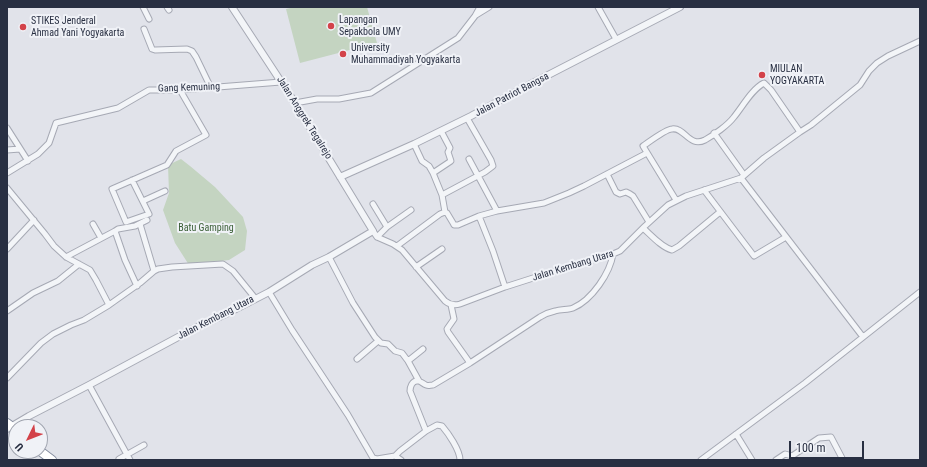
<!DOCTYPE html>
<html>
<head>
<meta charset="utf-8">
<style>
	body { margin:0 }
	#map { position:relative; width:927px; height:467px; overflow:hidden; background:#e1e3ea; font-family:"Roboto Condensed",sans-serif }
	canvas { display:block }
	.frame { position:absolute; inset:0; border:8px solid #282f42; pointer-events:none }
	.north { position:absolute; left:8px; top:419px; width:40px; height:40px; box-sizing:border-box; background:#f0f2f7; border:1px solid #a0a4af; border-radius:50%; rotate:227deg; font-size:11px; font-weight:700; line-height:16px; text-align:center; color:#282f42 }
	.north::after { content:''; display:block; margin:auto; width:14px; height:18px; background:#d34249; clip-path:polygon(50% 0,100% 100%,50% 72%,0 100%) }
	.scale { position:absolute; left:789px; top:441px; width:75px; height:18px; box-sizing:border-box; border:2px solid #282f42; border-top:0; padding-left:5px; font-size:12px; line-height:14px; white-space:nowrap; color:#282f42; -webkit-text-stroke:3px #f0f2f7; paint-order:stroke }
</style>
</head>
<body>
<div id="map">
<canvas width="927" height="467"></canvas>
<div class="frame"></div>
<div class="north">U</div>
<div class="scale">100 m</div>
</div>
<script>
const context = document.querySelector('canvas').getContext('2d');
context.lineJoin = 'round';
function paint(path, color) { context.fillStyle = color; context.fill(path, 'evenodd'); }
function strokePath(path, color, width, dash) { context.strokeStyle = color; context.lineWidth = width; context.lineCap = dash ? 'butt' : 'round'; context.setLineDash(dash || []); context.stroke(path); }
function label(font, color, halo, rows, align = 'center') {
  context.font = font + ' "Roboto Condensed",sans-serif'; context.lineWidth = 4; context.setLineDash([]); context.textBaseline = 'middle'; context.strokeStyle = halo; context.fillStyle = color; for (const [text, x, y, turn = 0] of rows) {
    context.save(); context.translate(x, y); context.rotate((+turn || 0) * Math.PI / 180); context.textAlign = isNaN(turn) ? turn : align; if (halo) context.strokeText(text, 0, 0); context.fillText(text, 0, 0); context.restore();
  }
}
paint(new Path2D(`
	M295 7H367L377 43 300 63 286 9Z
	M181 159 190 166 215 187 243 217 247 231 245 250 229 260 189 265 175 243 163 210 169 193 168 165Z`), '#c4d4c1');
const minor = new Path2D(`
	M143 7 149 19
	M167 7 169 10
	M598 7 616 39
	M476 15 489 7
	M144 29 152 49 155 50 187 49 192 51 196 57 211 88
	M295 103 317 99H339L371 93 458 38 475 16 480 7
	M7 128 28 161
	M714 133 744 175
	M414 144 422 161 429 166 433 173 442 195 445 212
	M7 150 20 149
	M469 159 497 211
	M7 173 38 154 49 143 56 123 118 108 149 90H180L281 82
	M433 173 451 161 448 152 450 148 441 131
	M607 174 616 192 620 194 626 192 630 194 633 196 649 222
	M741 178 863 337
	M132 180 149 214 126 222 112 189 167 165 176 151 206 135 180 90
	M7 188 45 234 54 246 66 257 90 270 96 280 109 305
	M704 190 754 256 786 237
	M442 195 485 172 493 166 491 160 467 118
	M676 200 643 146C649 142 666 129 672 129 685 127 689 148 705 140 714 135 728 125 734 117 743 106 752 89 764 83L771 90 800 132
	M143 201 165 191
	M373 204 387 227
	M479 216 493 251 505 287
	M93 224 101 238
	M140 224 154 271
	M643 228C651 235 661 247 672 250L679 246 720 212
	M115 231 118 229 135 226 147 220
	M373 231 377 237 393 244 402 250 445 301C450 305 454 306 460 304L505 287 558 270 613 254 620 251 645 226 668 205 686 196 741 178 764 158 800 132 811 125 860 85 869 71 877 63 888 56 920 41
	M377 237 387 227 411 210
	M397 246 440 214 445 212 447 213 453 223 454 225H458L479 216 497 211 544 203 569 193 584 186 647 153
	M7 249 34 220
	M66 257 115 231 125 260 137 286
	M329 257 353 303 375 337 381 343 388 344 395 351 402 353 408 361 419 381
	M416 267 442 249
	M269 292 292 330 348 415 373 458 377 459 395 456 401 460
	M451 305 454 319 447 329 448 332 470 363
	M7 311 33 293 58 281 79 264
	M357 359 378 341
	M408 361 423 349
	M7 378 41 343 53 334 71 325 84 320 109 305 140 283 154 271 158 269 172 267 223 264 233 271 255 298
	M89 385 130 460
	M426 431 437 425 442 426C448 433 460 450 460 460
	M736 434 752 460
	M395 456 400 451 426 431 410 391C410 387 412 381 417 381 420 380 423 384 426 385 429 386 430 385 433 385L470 363 540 317C545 314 550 312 555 311 561 309 568 310 573 308 592 300 610 273 613 254
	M119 459 144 445
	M701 460 805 383 920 292
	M776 460 785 454 792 456 819 438 831 437 842 458`);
const tertiary = new Path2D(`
	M340 177 414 144 471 116 523 88 680 7
	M7 429 29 416 89 385 193 329 232 311 269 292 312 265 329 257 373 231 295 103 232 7`);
const trunk = new Path2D(`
	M7 423 11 426 15 432
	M40 451 52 460`);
strokePath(minor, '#a6a9b4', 7);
strokePath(tertiary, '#a6a9b4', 8);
strokePath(trunk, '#878fa1', 10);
strokePath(minor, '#f3f5f8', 5);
strokePath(tertiary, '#f3f5f8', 6);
strokePath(trunk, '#fff', 8);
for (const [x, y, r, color] of [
	[331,26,4,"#d34249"],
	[23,27,4,"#d34249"],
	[343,54,4,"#d34249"],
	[762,75,4,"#d34249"]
]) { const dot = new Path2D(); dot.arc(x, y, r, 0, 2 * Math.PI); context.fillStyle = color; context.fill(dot); strokePath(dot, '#f0f2f7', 1.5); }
label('10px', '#282f42', '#f0f2f7', [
	["Lapangan",339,20],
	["Sepakbola UMY",339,32],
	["STIKES Jenderal",31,21],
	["Ahmad Yani Yogyakarta",31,33],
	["University",351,48],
	["Muhammadiyah Yogyakarta",351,60],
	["MIULAN",770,69],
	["YOGYAKARTA",770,81]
], 'left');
label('10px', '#282f42', '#f0f2f7', [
	["Gang Kemuning",189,88,-2],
	["Jalan Patriot Bangsa",512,95,-28],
	["Jalan Anggrek Tegalrejo",304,118,58],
	["Jalan Kembang Utara",573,266,-17],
	["Jalan Kembang Utara",216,318,-27]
]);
label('10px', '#395e35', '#f0f2f7', [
	["Batu Gamping",206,228]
]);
</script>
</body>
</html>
